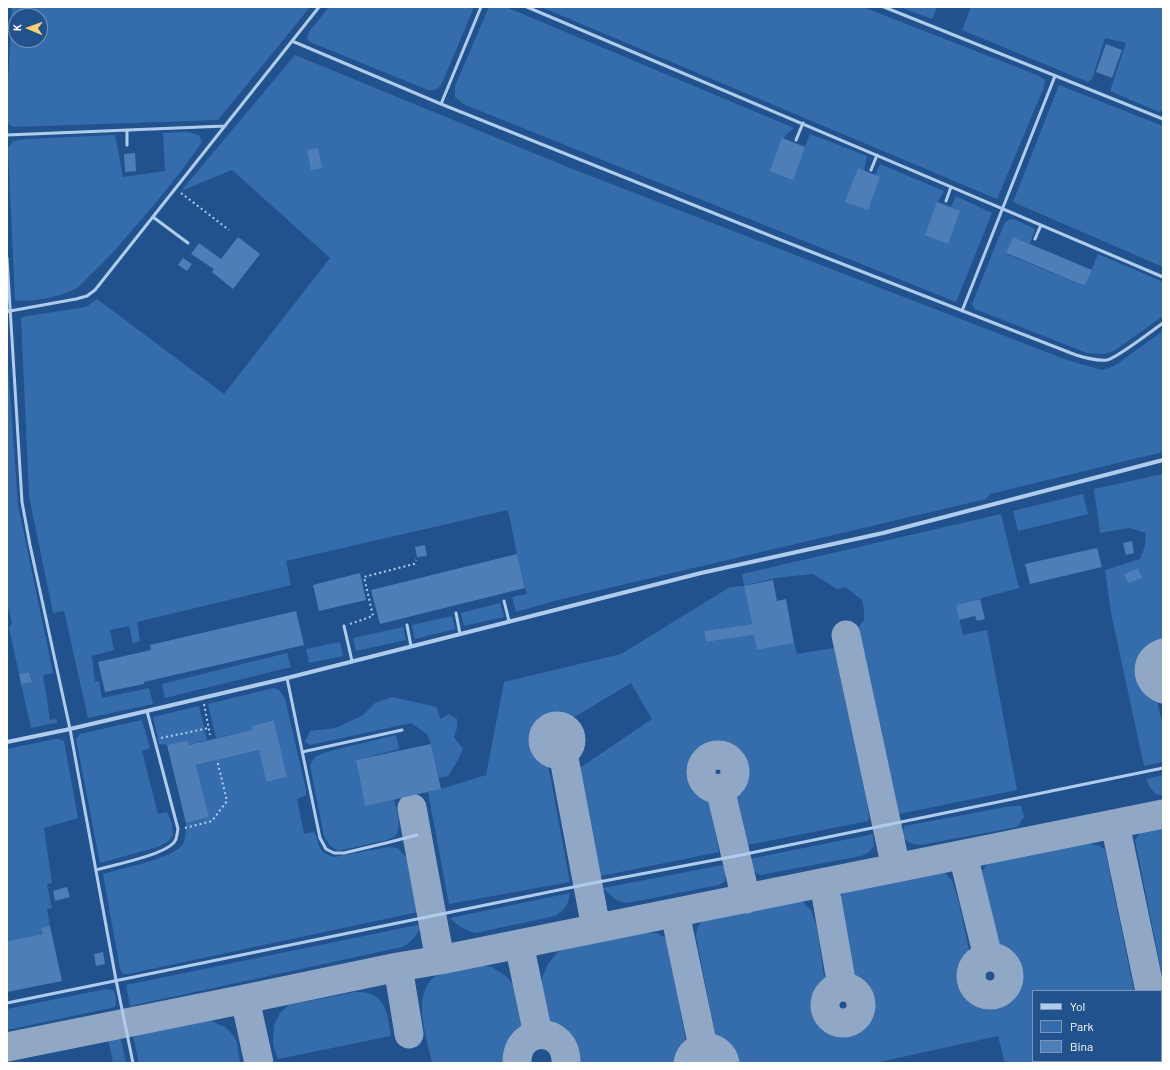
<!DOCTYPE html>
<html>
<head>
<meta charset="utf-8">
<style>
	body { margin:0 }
	#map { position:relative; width:1170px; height:1070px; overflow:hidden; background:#21528e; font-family:Barlow,sans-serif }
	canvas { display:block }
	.frame { position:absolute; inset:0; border:8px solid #fff; pointer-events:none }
	.legend { position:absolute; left:1032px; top:990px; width:130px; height:72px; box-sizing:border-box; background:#21528e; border:1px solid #7a97bb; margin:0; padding:5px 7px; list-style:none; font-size:12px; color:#fff }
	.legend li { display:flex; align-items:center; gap:8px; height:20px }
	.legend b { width:20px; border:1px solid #7a97bb }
	.north { position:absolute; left:8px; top:8px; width:40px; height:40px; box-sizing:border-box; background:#21528e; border:1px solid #7a97bb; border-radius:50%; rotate:272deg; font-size:11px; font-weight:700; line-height:16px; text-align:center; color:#fff }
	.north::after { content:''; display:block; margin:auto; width:14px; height:18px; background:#f8d071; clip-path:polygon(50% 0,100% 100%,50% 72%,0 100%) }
</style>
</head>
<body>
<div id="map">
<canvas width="1170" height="1070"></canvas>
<div class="frame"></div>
<ul class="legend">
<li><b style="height:5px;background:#b0ccec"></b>Yol</li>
<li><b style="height:11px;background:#356cab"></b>Park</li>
<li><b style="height:11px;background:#4e7eb7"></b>Bina</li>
</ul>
<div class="north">K</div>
</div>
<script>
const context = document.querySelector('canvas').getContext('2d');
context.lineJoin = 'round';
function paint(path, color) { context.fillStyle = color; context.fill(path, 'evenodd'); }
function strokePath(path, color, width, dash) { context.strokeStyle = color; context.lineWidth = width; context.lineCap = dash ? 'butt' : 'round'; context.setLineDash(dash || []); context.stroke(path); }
paint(new Path2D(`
	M12 7H310L218 120 13 127 7 123 8 83ZM16 16H40V40H16Z
	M329 7H474L442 83C438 90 435 91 428 90L310 42 307 38 309 32Z
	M489 7H506L794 128 783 138 805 147 810 134 867 156 864 171 875 175 880 164 944 191 938 202 951 207 956 196 992 213 956 302 463 104 455 97V86Z
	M541 7H863L1037 75 1045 80 1044 87 997 199Z
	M900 7H937L932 19Z
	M971 7H1163V109L1159 112 1110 91 1126 43 1105 38 1092 79 1088 82 962 30Z
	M295 55 570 168 1067 360 1102 370 1114 366 1163 331V452L990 494 986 499 558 600 516 612 512 597 527 594 517 554 508 510 286 561 291 585 137 622 140 641 133 644 129 626 110 630 114 650 92 656 95 682 99 681 102 698 149 688 153 704 88 718 64 611 53 613 29 496 21 317 86 307 97 299 224 394 330 258 232 170 181 191Z
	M1059 85 1163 126V267L1013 202Z
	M188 132 199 135 202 142C176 180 145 216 114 251 106 260 97 269 88 277 85 281 81 285 77 288 63 296 31 303 15 300L8 148 13 141 28 139 115 135 123 177 165 171 163 133Z
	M1010 219 1016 220 1035 229 1030 244 1013 237 1006 254 1085 286 1098 254 1163 282V316L1114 351 1104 354 1087 353 975 309 972 304 1005 222Z
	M7 352 18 505 53 673 43 675 50 720 56 719 58 722 56 723 31 728 21 684 32 681 29 672 19 674 9 628 12 623 7 603Z
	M1163 474V644H1158L1150 648 1143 655 1138 673 1144 688 1156 698 1163 725V762L1144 766 1111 613 1105 570 1140 559 1145 546 1146 533 1129 528 1100 533 1094 489Z
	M1083 494 1088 514 1018 531 1013 511Z
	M1001 514 1019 588 956 605 963 635 987 630 1017 790 899 814 859 627 864 620V610L862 600 845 587 837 589 813 574 775 578 744 586 752 624 704 631 706 642 754 635 757 650 794 643 797 654 834 648 867 803 869 817 868 821 748 845 736 792 743 781 740 760 732 753 721 748V744L708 747V750L701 754 696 762 695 774 696 785 704 793 703 799 709 801 719 852 596 877 575 771 652 719 631 683 568 721C563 719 557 717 552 718 539 720 530 739 538 750 540 753 544 756 547 759L570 882 449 904 428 792 441 789 486 775 504 682 621 654 730 587 744 586 742 574Z
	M500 603 504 617 464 626 461 613Z
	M452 616 455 629 415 639 412 625Z
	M403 627 406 640 356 651 353 638Z
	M340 642 343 656 309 663 306 649Z
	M287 653 291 667 165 698 162 684Z
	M274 688 280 691 285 699 306 789V794L305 796 297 799 304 834 314 832C321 845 316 852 334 857L389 847 398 848 407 858 419 903 418 912 128 974H123L120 969 103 874C119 869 175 858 183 844 186 838 186 829 186 823L209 817 196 765 259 750 266 782 287 777 274 720 252 726V730L216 738 208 704Z
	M392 697 437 707 440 719 449 714 457 719V728L454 737 463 749 458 760 448 776 439 778 431 744 427 734 411 723 310 745 305 742 310 731 336 728 363 715 375 703Z
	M199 706 207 740 189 745 188 740 167 745 159 744 153 717Z
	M142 720 150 748 142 751 158 814 167 812 172 824 173 836 167 842 158 847 100 863 76 739 80 734Z
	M396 735 399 749 356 760 365 805 394 799C397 813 402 823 396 836L387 840 338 851 330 846 324 836 310 765 315 757 326 752Z
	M55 739H59L64 741 78 818 44 828 52 883 47 884 52 908 47 909 50 926 42 928 43 934 7 941V749Z
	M1163 775V796C1153 795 1150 788 1146 779Z
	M1011 806H1021L1024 817 1017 827 920 845C917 844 913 845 910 843 903 840 901 832 905 826Z
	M1163 825V980L1135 840 1144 828Z
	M873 834 874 846 868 853 861 856 760 875C753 871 749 868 749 859Z
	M1082 842 1100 846 1105 850 1134 991H1033V1061H1136V1063H1005L998 1036 875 1063H733C731 1051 723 1043 715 1034L696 936 697 928 704 919 800 899 811 910 817 928 824 976 829 975C826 982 821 988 818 995 810 1015 823 1031 843 1032L844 1035 853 1034 854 1029C857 1028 863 1026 865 1023 875 1013 870 994 861 985 856 980 850 979 847 973L851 971 839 899 846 890 937 870 945 873 952 880 959 903 969 950H973C970 956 964 962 962 969 956 989 972 1000 989 1004V1008L1002 1007 1000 1002C1007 999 1010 996 1013 989 1019 977 1014 963 1004 956 999 952 995 951 991 946L998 943 982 871 990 861Z
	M723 865 726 873 725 881 719 885 627 903C616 902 611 896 603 888Z
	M570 893C568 906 565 909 555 916L475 933C465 930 458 926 450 918Z
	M422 924C418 934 412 942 402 947L130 1006 126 985Z
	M640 932 656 933 667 938 686 1042 679 1063H571L569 1046 561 1034 549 1030 541 998 542 978 548 964 556 954 569 944Z
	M477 965 492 967 507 977 520 993 528 1032C516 1041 512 1048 513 1063H432C427 1039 412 997 433 978 436 975 469 967 477 965Z
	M106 989 113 990C116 995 117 1001 115 1007L7 1030V1009Z
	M355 992C359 992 364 992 368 993 388 999 388 1020 391 1036L278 1059 273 1044 274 1025 280 1013 289 1005Z
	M202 1021H211L225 1027 232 1034 237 1042 240 1063H139L133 1036Z
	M120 1036 126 1063H113L108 1039Z`), '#356cab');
strokePath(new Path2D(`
	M846 635 896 868
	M1163 653C1144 659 1145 682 1163 689
	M543 740a14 14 0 1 1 28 0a14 14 0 1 1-28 0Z
	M563 753 596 928
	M701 772a17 17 0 1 1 34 0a17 17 0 1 1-34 0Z
	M720 788 746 899
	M412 808 440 960
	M1115 824 1150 991
	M963 855 988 957
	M824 883 842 986
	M675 913 703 1047
	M519 944 538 1034
	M971 976a19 19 0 1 1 38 0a19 19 0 1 1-38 0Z
	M398 967 409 1034
	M825 1005a18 18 0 1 1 36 0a18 18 0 1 1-36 0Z
	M245 999 259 1063
	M1161 1041H1163
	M7 1047 245 999 398 967 440 960 1163 814
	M1146 1061V1063
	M517 1063C516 1025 567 1025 566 1063
	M688 1063C692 1042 721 1043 725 1063`), '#90a8c6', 29);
paint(new Path2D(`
	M1106 44 1122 50 1112 78 1096 72Z
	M782 138 805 147 793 180 770 171Z
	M318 148 322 168 311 170 307 150Z
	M135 153 136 171 125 172 124 154Z
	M858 168 880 177 868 210 845 202Z
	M937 202 960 211 948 244 925 235Z
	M238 237 260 254 233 289 212 272 214 269 191 254 199 243 221 259Z
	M1013 237 1092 270 1085 286 1006 253Z
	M183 258 192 264 187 271 178 265Z
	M1132 541 1134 553 1126 555 1123 543Z
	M425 545 427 556 417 557 415 547Z
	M1097 548 1102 567 1030 584 1025 564Z
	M517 554 525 588 380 624 371 590Z
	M1138 569 1142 578 1128 583 1124 574Z
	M360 573 366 600 319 611 313 585Z
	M773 580 777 601 786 599 794 643 757 650 754 635 706 642 704 631 752 624 744 586Z
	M980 599 985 619 977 621 975 616 959 620 956 605Z
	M296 611 304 645 144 682V684L105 692 98 662 151 650 150 645Z
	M29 672 32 682 21 684 19 674Z
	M274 720 287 777 266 782 259 750 196 765 209 817 186 823 167 745 188 740 189 745 252 730V726Z
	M431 744 441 789 365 806 356 760Z
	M67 887 70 897 55 901 53 891Z
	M50 926 62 981 7 992V941L43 934 41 928Z
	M103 952 105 964 96 966 94 954Z`), '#4e7eb7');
strokePath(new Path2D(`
	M181 193 229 230
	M350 624 373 616 364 577 414 564 416 560
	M204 704 210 735
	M161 738 209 728
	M185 828 212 821 227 801 217 760`), '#b0ccec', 2, [2, 3]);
strokePath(new Path2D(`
	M527 7C739 96 951 187 1163 277
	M884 7 1163 119
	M292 41 441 104 786 242 1076 355C1086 358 1096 361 1107 360 1117 358 1153 330 1163 323
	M441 104 481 7
	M127 130V145
	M7 135 225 126
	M796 140 803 123
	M871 170 877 155
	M946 201 951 187
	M153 217 188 243
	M1035 239 1041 225
	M7 258 22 502 30 545 70 729 116 980 133 1063
	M10 311 76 299 87 296 95 290 319 7
	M962 311 1055 76
	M504 601 509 621
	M456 613 460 634
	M407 625 411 646
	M344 626 352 661
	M287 678 320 838 326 849 334 853H344L386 843 417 835
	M302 752 402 730
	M96 870C113 865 166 855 175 841 177 838 177 833 178 829L147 711
	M7 1003 588 884 736 856 1163 768`), '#b0ccec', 3);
strokePath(new Path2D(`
	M7 311H10
	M7 742 70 729 287 678 701 573 883 533 1163 460`), '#b0ccec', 4);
</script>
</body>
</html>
